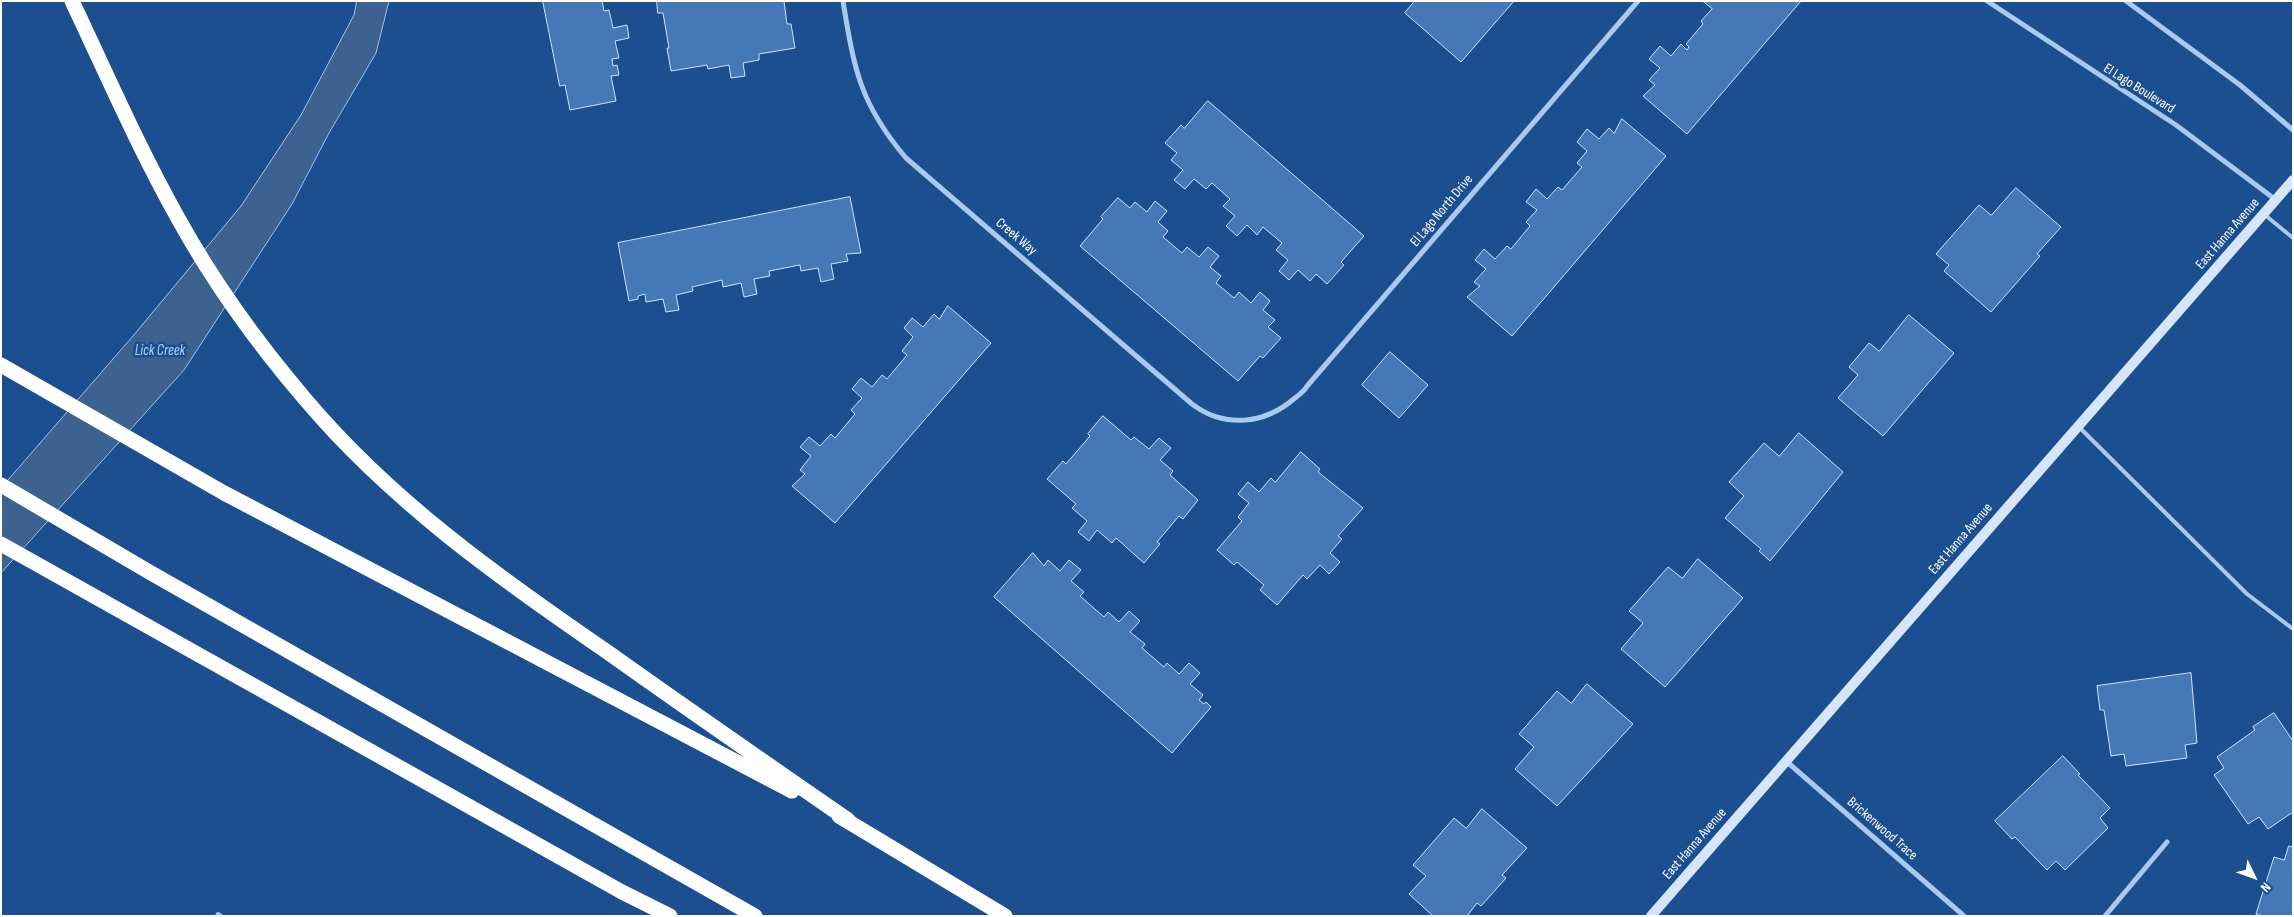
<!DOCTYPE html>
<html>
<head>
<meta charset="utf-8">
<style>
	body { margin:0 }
	#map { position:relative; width:2294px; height:917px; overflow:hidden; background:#1b4f8f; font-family:"Sofia Sans Condensed",sans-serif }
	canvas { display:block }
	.frame { position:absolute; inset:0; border:2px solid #fff; pointer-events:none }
	.north { position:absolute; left:2229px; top:852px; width:50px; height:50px; -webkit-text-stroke:4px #1b4f8f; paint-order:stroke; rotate:132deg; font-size:14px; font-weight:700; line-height:20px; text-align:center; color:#fff }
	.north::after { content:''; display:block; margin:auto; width:18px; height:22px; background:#fff; clip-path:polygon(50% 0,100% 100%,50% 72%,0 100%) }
</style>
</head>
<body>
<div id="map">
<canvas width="2294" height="917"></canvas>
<div class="frame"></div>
<div class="north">N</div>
</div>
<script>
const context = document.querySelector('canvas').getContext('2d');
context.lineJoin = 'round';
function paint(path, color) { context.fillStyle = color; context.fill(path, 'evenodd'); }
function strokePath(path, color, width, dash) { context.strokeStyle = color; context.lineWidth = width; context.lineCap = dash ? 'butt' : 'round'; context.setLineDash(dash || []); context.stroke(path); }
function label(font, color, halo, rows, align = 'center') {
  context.font = font + ' "Sofia Sans Condensed",sans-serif'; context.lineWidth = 5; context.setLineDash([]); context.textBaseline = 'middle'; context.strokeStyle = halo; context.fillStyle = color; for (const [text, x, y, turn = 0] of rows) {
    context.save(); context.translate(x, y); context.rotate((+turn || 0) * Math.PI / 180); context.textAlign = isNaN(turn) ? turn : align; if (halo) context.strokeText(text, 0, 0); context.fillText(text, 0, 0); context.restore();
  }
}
const water = new Path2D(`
	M357 1H389L376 53 329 133 292 204 184 370 1 573V488L133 336 241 206 301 115 354 15Z`);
paint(water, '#3c6290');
strokePath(water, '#9cc4f0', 1);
const building = new Path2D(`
	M543 1H602L604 11 609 10 613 28 627 25 629 38 615 41 619 58 612 59 613 66 617 65 619 75 611 76 616 101 570 110 565 85 560 86Z
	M657 1H784L787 24H791L795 48 759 54V60L743 63 745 76 731 78 729 65 708 69 707 65 671 71 667 48H669L663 13H658Z
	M1415 1H1514L1461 62 1405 13Z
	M1703 1H1801L1687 134 1643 96 1655 85 1649 80 1660 68 1649 59 1660 46 1671 56 1681 44 1687 50 1689 47 1686 44 1703 24 1701 21 1712 9Z
	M1208 101 1364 236 1341 262 1344 265 1327 284 1316 274 1310 281 1298 270 1289 280 1279 271 1288 260 1276 250 1282 243 1263 227 1257 235 1247 225 1237 236 1226 226 1235 216 1223 206 1230 199 1212 183 1206 189 1194 179 1185 189 1174 180 1183 170 1171 160 1177 153 1165 143 1181 125 1184 128Z
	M1622 119 1666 156 1512 336 1467 297 1480 286 1474 282 1486 269 1475 260 1484 249 1495 259 1507 246 1511 249 1530 226 1526 222 1537 210 1526 202 1536 189 1547 199 1558 187 1562 190 1582 167 1577 163 1587 151 1577 142 1587 129 1599 139 1609 128 1614 133Z
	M2016 188 2061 227 2037 254 2040 256 1991 312 1944 271 1949 265 1936 254 1979 205 1991 215Z
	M850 197 861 253 846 254 848 261 831 264 834 279 821 282 818 268 801 271 800 265 769 271 770 276 754 279 757 294 744 297 741 283 723 287 722 280 692 287 693 291 676 295 679 310 666 312 663 299 646 302 645 294 638 296V299L629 301 618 243Z
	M1118 198 1130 208 1135 202 1147 212 1155 201 1167 211 1158 222 1168 231 1163 237 1182 253 1187 247 1199 257 1208 247 1219 256 1210 267 1221 276 1216 283 1234 298 1239 292 1251 303 1260 292 1270 301 1263 310 1275 320 1268 327 1281 338 1263 358 1260 356 1238 381 1080 246 1103 219 1101 217Z
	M948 306 991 343 835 523 792 486 805 474 800 470 811 456 800 447 809 437 820 446 831 434 835 438 855 414 851 410 862 398 852 389 861 378 872 387 882 375 887 379 907 355 902 351 913 337 904 328 912 318 923 327 934 314 939 319Z
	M1909 315 1954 353 1883 436 1838 398 1858 375 1849 367 1869 343 1879 351Z
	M1390 352 1428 385 1399 418 1362 385Z
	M1103 416 1131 440 1134 437 1149 449 1159 438 1171 448 1160 460 1173 471 1170 475 1198 500 1183 519 1179 516 1157 542 1160 544 1144 563 1116 538 1112 543 1097 530 1089 541 1078 532 1087 521 1072 508 1076 504 1047 479 1063 461 1066 464 1090 436 1088 434Z
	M1799 433 1843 472 1770 561 1759 551 1761 549 1725 518 1744 496 1729 482 1764 443 1779 456Z
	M1301 452 1320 469 1318 472 1363 508 1338 536 1342 539 1330 553 1340 562 1329 574 1320 565 1307 579 1303 575 1277 605 1260 590 1264 585 1237 562 1234 565 1217 550 1242 521 1238 517 1249 503 1238 494 1248 482 1259 492 1271 478 1275 482Z
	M1033 553 1044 566 1048 560 1060 571 1069 560 1081 570 1071 581 1084 592 1080 596 1104 617 1108 612 1119 622 1129 611 1140 621 1130 632 1145 644 1142 648 1164 667 1167 663 1179 674 1189 663 1200 673 1190 684 1203 695 1199 700 1204 704 1206 702 1211 707 1172 753 994 597Z
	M1698 559 1743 598 1665 687 1621 649 1643 623 1629 611 1668 567 1682 578Z
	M2191 673 2197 743 2185 745 2187 758 2126 766 2124 754 2111 756 2104 710H2100L2097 686Z
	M1587 684 1633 724 1557 806 1515 769 1534 747 1519 734 1557 691 1571 703Z
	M2274 713 2293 741V812L2268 829 2259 817 2248 824 2214 775 2224 768 2217 757 2255 730 2253 727Z
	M2063 756 2080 774 2078 775 2110 808 2100 818 2108 828 2065 870 2056 861 2047 870 2015 837 2012 839 1995 821Z
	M1482 809 1527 848 1502 875 1506 878 1481 906 1477 903 1467 916H1433L1409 894 1426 876 1413 865 1454 818 1466 828Z
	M2289 846 2293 847V916H2263L2256 914 2274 857 2284 860Z`);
paint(building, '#4478b7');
strokePath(building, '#cfe3fa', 1);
strokePath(new Path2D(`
	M2265 215 2293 238
	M2079 427 2247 594 2293 629
	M217 916 218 914 221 916`), '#a9c9ee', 4);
strokePath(new Path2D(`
	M843 1C854 69 860 104 906 158L1192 404C1225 429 1265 424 1295 398 1301 393 1304 392 1308 385L1638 1
	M1987 1 2176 125 2276 200
	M2126 1 2240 85 2293 130
	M1786 761 1964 916
	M2105 916 2167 842`), '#a9c9ee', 5);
strokePath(new Path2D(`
	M1651 916 2293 180`), '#d6e6fa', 10);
strokePath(new Path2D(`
	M72 1C107 75 139 149 179 220 214 283 258 344 305 399 390 500 498 577 606 651 686 708 767 764 848 820
	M1 365 224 493 792 791
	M1 485 151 573 755 916
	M1 544 622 892 670 916
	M839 816 1005 916`), '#fff', 15);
label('14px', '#fff', '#1b4f8f', [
	["El Lago Boulevard",2139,89,32],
	["El Lago North Drive",1442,211,-50],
	["East Hanna Avenue",2228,234,-49],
	["Creek Way",1016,237,40],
	["East Hanna Avenue",1961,539,-49],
	["Brickenwood Trace",1882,829,41],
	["East Hanna Avenue",1695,844,-49]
]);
label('italic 15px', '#b5d3f5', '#1b4f8f', [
	["Lick Creek",160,351]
]);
</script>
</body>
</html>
